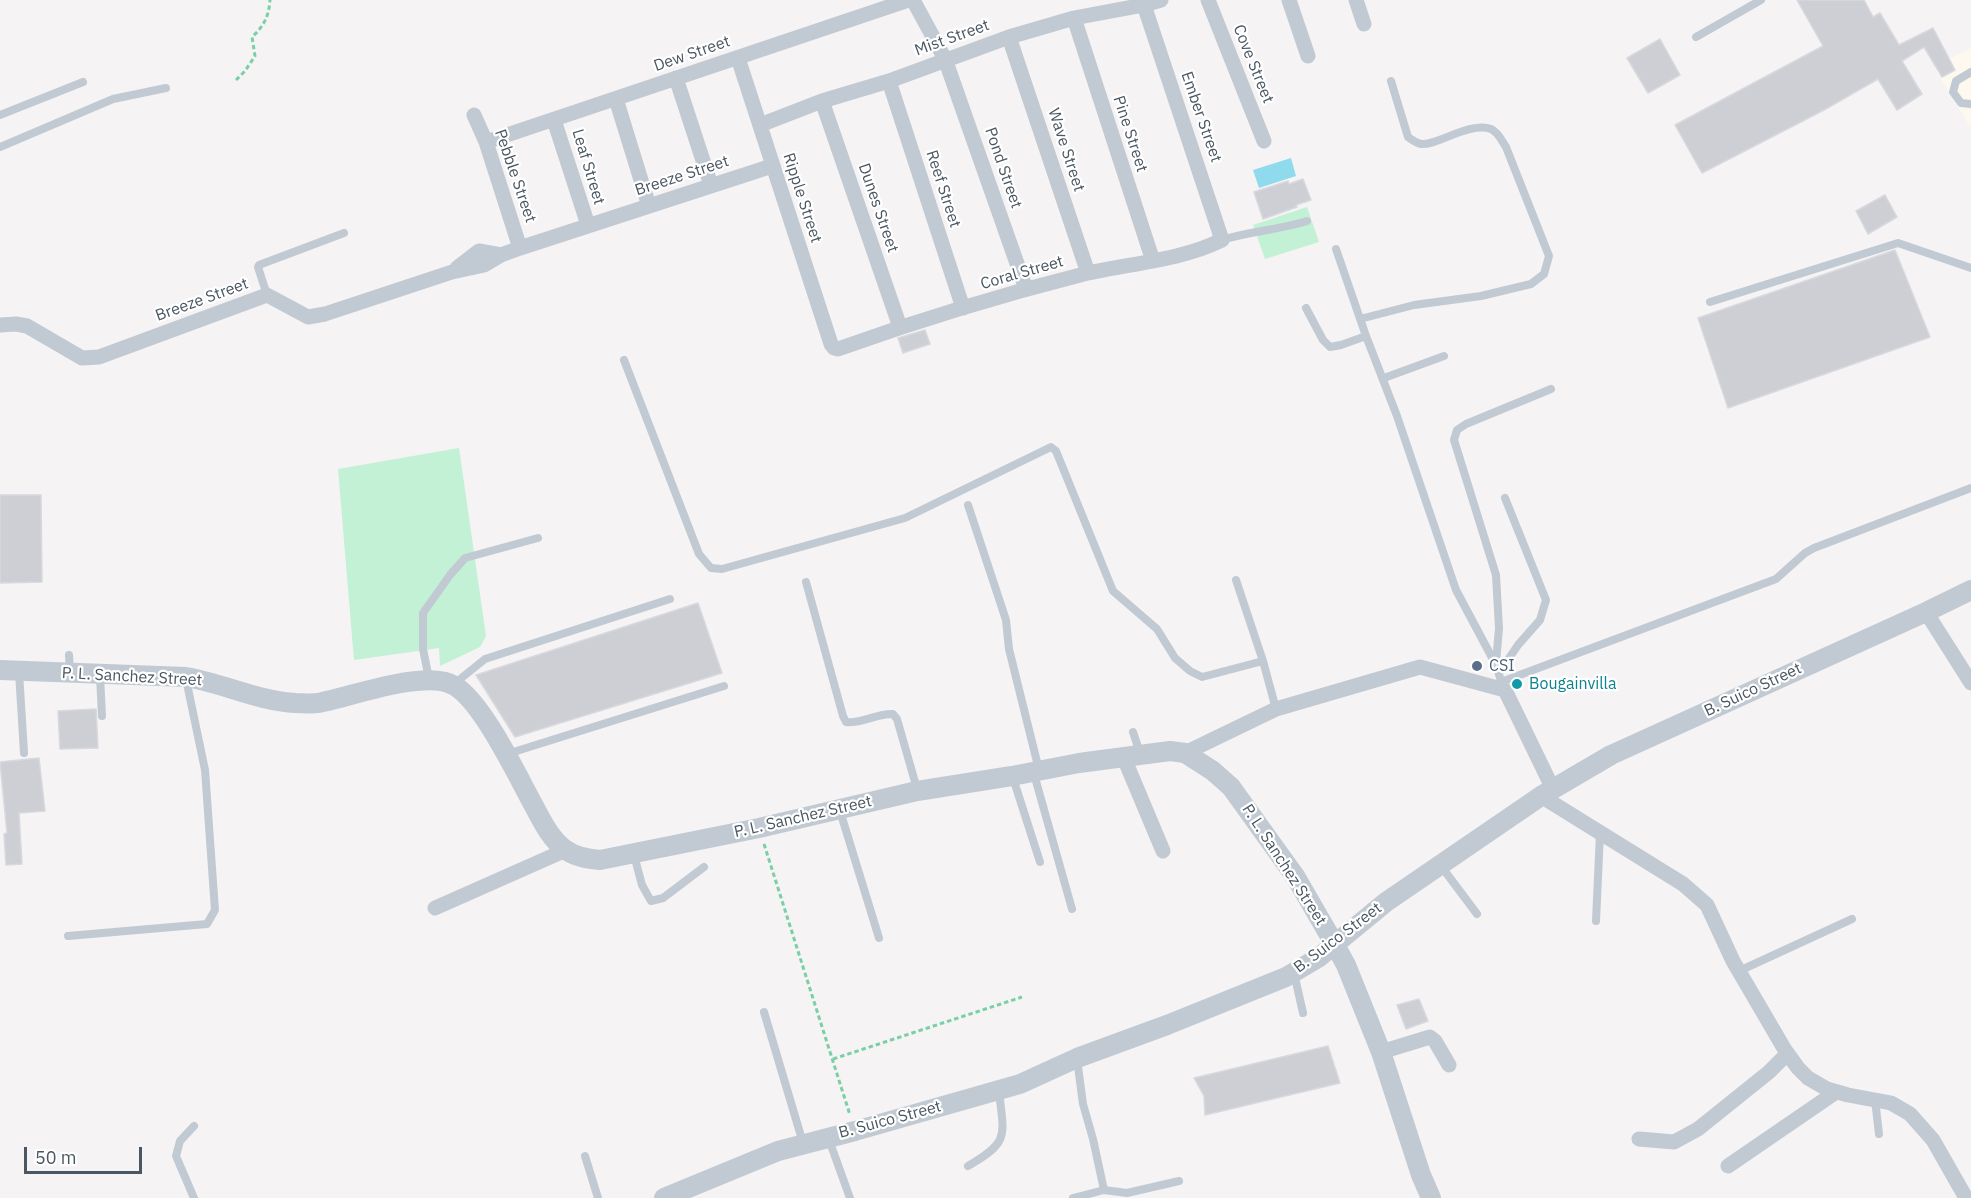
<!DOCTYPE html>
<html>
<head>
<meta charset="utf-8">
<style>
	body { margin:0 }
	#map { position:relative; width:1971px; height:1198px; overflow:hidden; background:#f5f3f3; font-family:"IBM Plex Sans",sans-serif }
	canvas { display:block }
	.scale { position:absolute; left:24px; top:1147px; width:118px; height:27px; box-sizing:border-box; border:3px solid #4a5661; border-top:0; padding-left:8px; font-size:18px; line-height:21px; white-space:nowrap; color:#4a5661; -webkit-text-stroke:4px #fff; paint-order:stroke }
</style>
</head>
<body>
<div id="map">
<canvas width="1971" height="1198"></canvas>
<div class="scale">50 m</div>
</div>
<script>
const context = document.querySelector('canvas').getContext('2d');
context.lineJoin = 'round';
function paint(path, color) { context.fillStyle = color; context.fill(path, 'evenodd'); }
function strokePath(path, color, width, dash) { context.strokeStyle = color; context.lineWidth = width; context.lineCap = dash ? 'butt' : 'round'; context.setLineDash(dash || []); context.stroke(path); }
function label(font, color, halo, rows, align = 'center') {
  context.font = font + ' "IBM Plex Sans",sans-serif'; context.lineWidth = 4.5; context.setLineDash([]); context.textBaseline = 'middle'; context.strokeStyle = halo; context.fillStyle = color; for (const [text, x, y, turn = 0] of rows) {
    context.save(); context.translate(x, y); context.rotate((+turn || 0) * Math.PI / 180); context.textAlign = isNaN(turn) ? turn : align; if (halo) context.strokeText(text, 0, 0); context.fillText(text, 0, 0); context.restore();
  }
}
paint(new Path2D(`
	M1971 48V124L1969 125 1934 67Z`), '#fdf9ef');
paint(new Path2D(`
	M1307 207 1319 242 1265 259 1253 225Z
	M459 448 486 636 480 647 440 666 439 648 354 660 338 469Z`), '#c3f1d5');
paint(new Path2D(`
	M1291 158 1296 176 1259 188 1253 170Z`), '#90daee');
const building = new Path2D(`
	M1797 0H1864L1873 17 1880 13 1899 45 1933 28 1955 70 1942 77 1924 47 1902 61 1922 94 1897 110 1878 79 1824 110 1702 173 1675 125 1823 46Z
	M1660 39 1680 75 1648 93 1627 58Z
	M1303 179 1311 200 1296 205 1297 207 1263 219 1254 192 1288 181 1289 184Z
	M1885 195 1897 217 1868 234 1856 211Z
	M1895 250 1930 337 1728 408 1698 318Z
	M925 330 930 344 903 353 898 338Z
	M0 495H41L42 582 0 583Z
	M698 603 722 673 515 737 476 675Z
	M96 709 98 748 60 749 58 711Z
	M39 758 45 811 19 813 22 864 6 865 4 834 7 833 0 762Z
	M1419 999 1428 1021 1406 1029 1397 1005Z
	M1328 1046 1340 1083 1205 1115 1204 1096 1194 1078Z`);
paint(building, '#cdcfd5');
strokePath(building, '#d7d9de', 1.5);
strokePath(new Path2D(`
	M236 80 245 71 255 56 252 37C264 26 269 16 270 0
	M764 844 850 1115
	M833 1059 1022 997`), '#7ad0a6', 3, [4.5, 3]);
strokePath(new Path2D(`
	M1696 37 1761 0
	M1971 72 1956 81 1953 92 1961 103 1971 104
	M0 115 83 82
	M0 147 113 99 166 88
	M1222 240C1250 231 1279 230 1307 221
	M1336 249 1366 336 1397 416 1456 590 1496 665 1502 684
	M267 295 258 267 259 265 344 233
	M1710 302 1898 243 1971 268
	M1306 308 1323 340 1330 347 1341 345 1366 336
	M1360 319 1414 305 1481 296 1531 284 1544 274 1549 256 1506 147C1502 141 1498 132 1491 129 1471 121 1436 146 1421 144 1416 143 1412 140 1408 137L1391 81
	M624 360 699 554 711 568 722 569 905 518 1051 447 1056 451 1113 591 1157 629 1175 658 1190 671 1202 677 1263 661
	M1384 378 1444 356
	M968 505 1006 620 1009 649 1039 770
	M1236 580 1263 661 1276 709
	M806 582 843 716 846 722C862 724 877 713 893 714L897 719 917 789
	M69 655 70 672
	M1496 663 1499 628 1496 575 1454 440 1457 430 1466 424 1551 389
	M19 672 24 753
	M1499 673 1518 645 1540 620 1546 600 1505 498
	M100 676 102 716
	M429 679 423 649V613L450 575 465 558 538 538
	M1501 682 1776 579 1805 553 1814 548 1971 488
	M454 684 485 659 670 599
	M1133 732 1140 753
	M507 754 724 686
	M1034 774 1072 909
	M1013 778 1040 862
	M840 811 879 938
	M634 855 642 885 651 901 663 898 704 867
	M1441 866 1477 914
	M1596 921 1600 833
	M68 936 207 924 215 910 205 770 186 679
	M1739 971 1852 919
	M1294 973 1303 1013
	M764 1012 803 1143
	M1077 1059 1083 1104 1093 1139 1104 1190 1127 1193 1179 1181
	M1875 1100 1879 1134
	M828 1137 850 1198
	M585 1156 598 1198
	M968 1166C1010 1142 1004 1136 999 1092
	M194 1198 176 1156 180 1141 194 1126
	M1073 1198 1104 1190`), '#c1cad2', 8);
strokePath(new Path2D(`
	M913 0 945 59 1026 289
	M1208 0 1264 141
	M1289 0 1308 56
	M1356 0 1364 24
	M1074 18 1153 261
	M1009 37 1088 273
	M738 58 831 344 834 348 838 349C919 320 1001 295 1084 274 1131 263 1179 261 1222 240L1144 5
	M676 78 711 185
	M889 81 963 308
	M616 99 649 206
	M822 101 900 327
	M474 115 486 142 520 248
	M554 120 588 225
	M760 125 822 101 889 81 1009 37 1074 18 1144 5 1161 0
	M486 142 909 0
	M457 268 479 251 501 255
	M0 325 16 324 27 326 82 358 99 357 267 295 308 317 325 314 452 272 484 265 501 255 520 248 772 166
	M1926 612 1971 683
	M1185 753 1276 709 1420 667 1505 690 1553 789
	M1124 758 1163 851
	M1541 796 1683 884 1707 905 1733 961 1785 1050 1798 1068 1808 1078 1827 1089 1848 1095 1891 1103 1910 1114 1933 1140 1966 1198
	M435 908 566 850
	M1381 1052 1430 1037 1435 1041 1449 1065
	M1639 1139 1674 1142 1698 1129 1769 1072 1787 1054
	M1728 1166 1836 1092`), '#c1cad2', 15);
strokePath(new Path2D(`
	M0 670 186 677C223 683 257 701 296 703 303 703 311 704 318 703 351 697 427 668 455 686 483 703 517 775 534 806 542 821 551 840 566 850 575 857 589 859 600 860L759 828 917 791 1012 776 1079 763 1170 751 1185 753 1213 771 1231 787 1295 876 1335 945 1346 965 1381 1052 1421 1175 1431 1198
	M664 1198 778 1151 855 1131 1020 1084 1077 1058 1167 1025 1286 977 1318 958 1386 902 1541 796 1611 755 1926 612 1971 590`), '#c1cad2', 20);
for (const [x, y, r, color] of [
	[1477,666,6,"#5c6f8a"],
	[1517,684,6,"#0f9aa8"]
]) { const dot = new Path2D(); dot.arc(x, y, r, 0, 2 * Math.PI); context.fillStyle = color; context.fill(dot); strokePath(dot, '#fff', 2); }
label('16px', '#4a5661', '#fff', [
	["Mist Street",952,38,-20],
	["Dew Street",692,54,-19],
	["Cove Street",1253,64,68],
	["Ember Street",1201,117,71],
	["Pine Street",1130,134,72],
	["Wave Street",1066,150,72],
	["Leaf Street",588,167,73],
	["Pond Street",1003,168,71],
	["Pebble Street",515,176,71],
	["Breeze Street",682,176,-18],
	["Reef Street",943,189,72],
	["Ripple Street",802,198,72],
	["Dunes Street",878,208,71],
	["Coral Street",1022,273,-16],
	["Breeze Street",202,300,-20],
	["P. L. Sanchez Street",132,677,3],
	["B. Suico Street",1753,690,-25],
	["P. L. Sanchez Street",803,817,-13],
	["P. L. Sanchez Street",1284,865,57],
	["B. Suico Street",1338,938,-37],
	["B. Suico Street",890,1120,-15]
]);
label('16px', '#4e5e75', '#fff', [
	["CSI",1489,666]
], 'left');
label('16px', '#0d838f', '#fff', [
	["Bougainvilla",1529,684]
], 'left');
</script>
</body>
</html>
